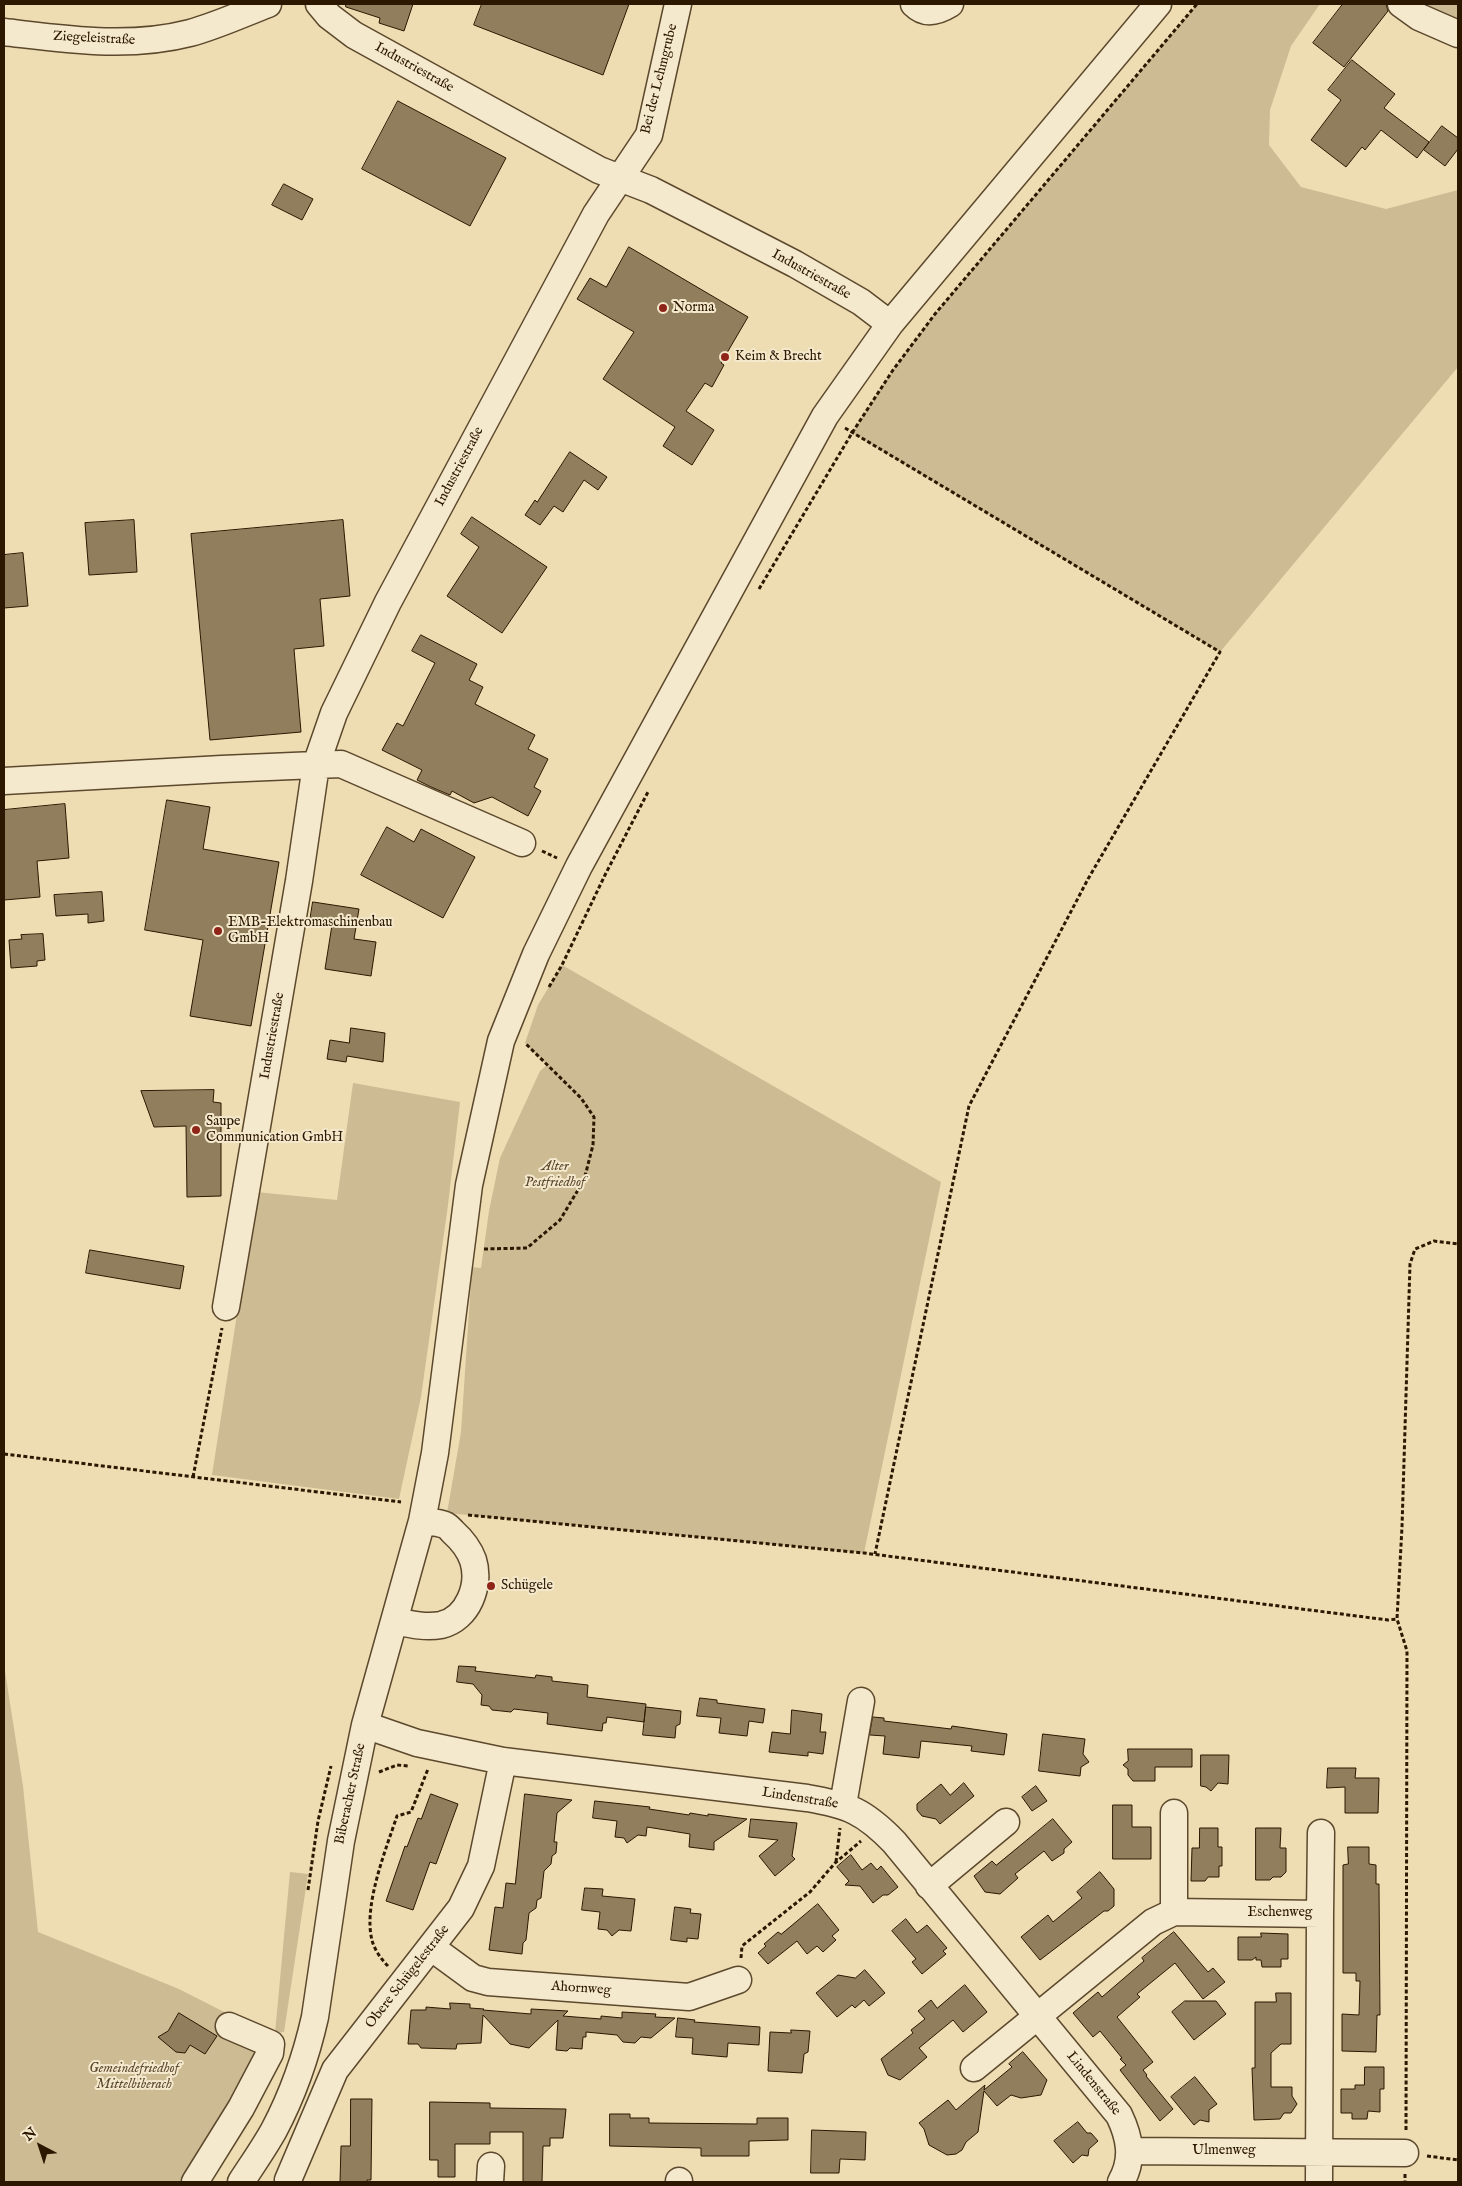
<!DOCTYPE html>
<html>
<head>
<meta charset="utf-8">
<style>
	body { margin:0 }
	#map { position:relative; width:1462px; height:2186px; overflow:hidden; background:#eeddb2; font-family:"IM FELL English",serif }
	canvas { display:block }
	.frame { position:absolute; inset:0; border:5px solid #2c1700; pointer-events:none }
	.north { position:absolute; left:15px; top:2121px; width:50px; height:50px; -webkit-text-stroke:4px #f4e9cd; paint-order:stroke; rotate:320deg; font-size:14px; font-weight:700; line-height:20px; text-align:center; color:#2c1700 }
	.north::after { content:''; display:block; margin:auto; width:18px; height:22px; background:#2c1700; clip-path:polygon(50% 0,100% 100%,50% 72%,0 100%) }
</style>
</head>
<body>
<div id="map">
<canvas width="1462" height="2186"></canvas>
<div class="frame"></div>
<div class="north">N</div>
</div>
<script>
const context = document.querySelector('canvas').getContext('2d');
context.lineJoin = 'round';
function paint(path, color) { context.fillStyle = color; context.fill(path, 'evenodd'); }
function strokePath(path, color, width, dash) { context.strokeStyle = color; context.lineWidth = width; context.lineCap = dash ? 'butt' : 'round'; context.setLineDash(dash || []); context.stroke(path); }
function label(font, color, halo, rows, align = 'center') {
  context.font = font + ' "IM FELL English",serif'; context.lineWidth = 4; context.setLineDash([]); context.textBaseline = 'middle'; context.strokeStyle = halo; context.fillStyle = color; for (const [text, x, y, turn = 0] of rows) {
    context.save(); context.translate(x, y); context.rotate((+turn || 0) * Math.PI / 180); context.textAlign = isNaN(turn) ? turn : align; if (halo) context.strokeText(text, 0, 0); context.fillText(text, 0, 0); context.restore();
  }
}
paint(new Path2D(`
	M1197 4H1320L1291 46 1270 110 1269 145 1301 187 1386 209 1458 190V367L1220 652 852 433 893 370 935 314Z
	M1411 4H1458V27Z
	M562 965 941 1182 864 1553 447 1513 461 1432 472 1267 481 1268 489 1211 500 1158 540 1071 547 1065 525 1043 538 1005Z
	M353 1083 460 1102 448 1205 421 1397 399 1499 212 1475 256 1192 337 1200Z
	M4 1665 23 1786 38 1932 179 1989 234 2017 225 2034 261 2055 186 2182H4Z
	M290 1872 308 1874 284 2032 275 2033Z`), '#cdbb94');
const building = new Path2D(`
	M346 4H413L404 31 379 23 380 18 346 7Z
	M482 4H629L603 75 474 25Z
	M1343 4H1386L1388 11 1344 67 1313 43Z
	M1352 60 1395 94 1384 108 1429 142 1417 158 1381 130 1365 150 1362 147 1346 167 1311 140 1341 100 1328 90Z
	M398 101 506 158 470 226 362 169Z
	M1442 126 1458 138V149L1445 166 1424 150Z
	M284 184 313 199 302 220 272 205Z
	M629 247 748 317 721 363 724 365 712 387 705 383 686 411 714 430 692 465 663 446 675 427 603 379 634 332 577 299 590 278 606 287Z
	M570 452 607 477 598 490 584 480 563 512 554 506 540 525 525 515 535 500 537 502Z
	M472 517 547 567 502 633 447 596 479 547 461 534Z
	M134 520 137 572 89 575 85 523Z
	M343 520 350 596 320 599 324 646 294 649 301 732 210 740 191 534Z
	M23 553 28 606 4 608V555Z
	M421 635 477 664 469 680 483 687 475 704 535 735 528 749 548 759 534 787 541 791 528 816 492 797 474 803 452 791 450 795 431 787 417 780 422 770 382 750 397 723 403 726 435 663 412 651Z
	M167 800 210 807 203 849 279 862 251 1026 190 1016 203 940 145 930Z
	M65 804 69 858 37 861 40 897 4 900V810Z
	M387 827 414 842 421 829 475 857 443 918 361 875Z
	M102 892 104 921 88 923V914L56 916 54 895Z
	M313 902 359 909 354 939 376 942 371 976 325 969 332 925 310 921Z
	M43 934 45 960 37 961V966L11 968 9 940 22 939 21 935Z
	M351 1028 385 1033 383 1062 347 1056 346 1062 327 1059 330 1040 349 1043Z
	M214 1090 213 1102 221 1103V1196L187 1197 186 1126 154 1127 141 1091Z
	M90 1250 184 1266 180 1289 86 1273Z
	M459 1666 476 1667 475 1671 535 1678 536 1675 552 1677V1681L588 1685 587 1697 646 1704 644 1722 607 1717 606 1723H603L602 1731 547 1724 548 1713 514 1709 511 1712 492 1710 489 1706 481 1705 482 1695 473 1684 457 1682Z
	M700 1698 717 1700V1703L765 1709 763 1723 749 1721 747 1736 719 1733 721 1718 697 1716Z
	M646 1707 681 1711 680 1724 676 1726 675 1738 643 1735Z
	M792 1710 822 1714 820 1732H826L823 1754 808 1752V1756L769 1752 772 1732 790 1734Z
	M873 1717 884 1718V1721L951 1729 952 1726 1007 1734 1004 1755 971 1751 972 1746 921 1741 919 1758 883 1754 885 1736 870 1735Z
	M1043 1734 1085 1739 1083 1754 1089 1762 1081 1767 1080 1776 1039 1771Z
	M1128 1749H1192V1767H1155V1781H1133L1128 1775V1769L1123 1765 1128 1761Z
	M1201 1755H1229L1228 1784 1218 1783 1211 1791 1206 1787 1201 1786Z
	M1328 1768H1356L1355 1778H1379L1378 1813H1345V1787L1327 1788Z
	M964 1783 974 1796 940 1824 936 1819 922 1816 917 1810V1804L941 1784 950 1795Z
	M1036 1786 1047 1801 1032 1811 1022 1797Z
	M431 1794 458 1804 436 1864 430 1862 413 1910 386 1901 405 1846 407 1847 418 1818 421 1819Z
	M525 1794 572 1800 557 1813 554 1842H557L556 1853 552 1856 551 1864 544 1871 541 1898 537 1900 536 1908 529 1913 526 1940 523 1943 522 1954 489 1950 495 1907 503 1908 506 1883 515 1884Z
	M595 1801 650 1807 649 1809 689 1815 690 1813 708 1816V1814L747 1819 714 1842V1850L689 1847 690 1834 647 1827 646 1836 638 1835 627 1843 624 1838 615 1837 617 1821 593 1818Z
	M1113 1805H1132V1827H1151V1859H1113Z
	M751 1819 797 1823 792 1856 795 1859 775 1876 759 1856 778 1840 749 1837Z
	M1053 1819 1072 1842 1064 1849V1853L1052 1861 1044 1851 1015 1874 1018 1878 1000 1894 985 1892 974 1876 992 1861 996 1865Z
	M1200 1828H1218V1847H1222V1866H1219V1877H1208L1205 1881H1191L1192 1848H1199Z
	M1256 1828H1281L1280 1848H1286V1872L1281 1877H1273L1270 1880H1256Z
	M1348 1847H1369V1864L1376 1865V1884H1379L1380 2015H1377L1376 2052 1342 2051V2014L1359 2015 1360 1981H1356V1973H1343V1865L1348 1864Z
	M851 1855 862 1870 871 1863 877 1870 881 1866 898 1887 888 1895H883L873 1903 860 1886 845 1885 849 1881 837 1867Z
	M1100 1872 1114 1889V1906L1108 1911H1104L1040 1960 1021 1937 1048 1915 1053 1922 1082 1898 1077 1892Z
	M585 1888 603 1889 602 1896 635 1899 631 1931 619 1930 612 1936 607 1930 598 1929 600 1912 582 1910Z
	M818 1904 839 1930 832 1936 836 1940 823 1952 817 1946 807 1954 797 1941 768 1964 758 1953 766 1946 764 1944 778 1932 781 1934Z
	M675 1907 691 1909 690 1913 701 1914 698 1939 687 1938V1942L671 1940Z
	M906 1919 917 1933 927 1925 947 1948 943 1951 946 1954 922 1974 912 1962 916 1959 892 1931Z
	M1174 1932 1208 1972 1213 1968 1225 1982 1203 1999 1175 1963 1137 1994 1140 1997 1117 2017 1153 2062 1143 2070 1147 2075 1146 2076 1173 2109 1160 2121 1120 2070 1126 2065 1120 2059 1122 2058 1100 2031 1093 2037 1073 2013 1098 1992 1102 1997 1144 1961 1142 1958Z
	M1261 1933 1288 1934V1959H1281V1967H1262L1261 1960H1256V1957L1252 1960H1238V1937H1261Z
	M865 1970 885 1993 869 2006 864 2000 855 2008 852 2005 837 2017 816 1993 838 1975 855 1978Z
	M965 1985 987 2012 963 2032 953 2020 919 2048 927 2057 900 2080 888 2075 881 2059 913 2033 911 2030 925 2019 918 2011 931 2000 937 2008Z
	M1276 1993H1291V2044H1281L1271 2053V2087H1292V2096L1297 2104 1291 2113H1284L1280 2119 1254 2120 1252 2068H1255V2002H1276Z
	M1185 2001H1216L1226 2014 1194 2040 1172 2012Z
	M450 2003 470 2004V2008L484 2009 483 2010 531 2014V2009L568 2011 563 2016 601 2019V2016L622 2018V2012L656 2014 655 2017 675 2018 651 2038 641 2037 635 2043 623 2042 617 2035 586 2032V2037H583L582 2049 570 2048 567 2051 556 2050 558 2020 529 2048 510 2044 483 2015 481 2043 457 2044 456 2049 421 2048 418 2044H408L411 2010H426V2007L450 2009Z
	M179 2013 217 2036 205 2054 190 2045 185 2053 176 2052 158 2037 168 2031Z
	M678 2018 695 2020 694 2022 760 2027 759 2045 728 2043 727 2057 692 2054 693 2038 676 2037Z
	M791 2030 810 2031 808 2052 804 2054 802 2073 768 2071 770 2032 791 2033Z
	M1023 2052 1047 2080 1041 2095 1021 2098 1011 2095 997 2106 984 2091 978 2132 966 2142 962 2150 956 2154 947 2155 929 2145 924 2129 919 2123 948 2100 956 2110 985 2085 984 2090 1012 2067 1009 2064Z
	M1365 2067H1384V2089H1380V2112L1368 2111 1367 2119H1352V2113H1341V2089H1355V2085H1364Z
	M1195 2077 1217 2104 1209 2110V2122L1200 2120 1194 2125 1171 2097Z
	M351 2099H372L371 2180H367V2182H340L341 2146H350Z
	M430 2102 490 2103V2108L566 2109 563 2138H550V2146H543L542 2182H523V2132H490V2144H455V2177H438V2160H430Z
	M610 2114H630V2118H649V2123L757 2124V2118H788V2140L749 2141V2156H701V2148L610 2146Z
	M1078 2122 1087 2133H1091L1098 2141 1089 2149 1088 2156 1082 2155 1073 2163 1054 2141Z
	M812 2130 866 2132 865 2160 840 2159 839 2173H811Z`);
paint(building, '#917e5d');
strokePath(building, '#2c1700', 1);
const minor = new Path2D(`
	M319 4 329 16 354 35 599 170 651 190 795 264 861 302 890 324
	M914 4C925 15 937 12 950 4
	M1401 4 1419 17 1458 34
	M4 32C65 39 128 49 190 33 216 26 242 14 268 4
	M4 781 222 769 316 765 334 713 388 602 596 214 649 135 678 4
	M226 1307 299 881 316 765 341 764 522 843
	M395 1621C409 1624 425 1628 441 1625 468 1619 481 1585 473 1560 469 1549 462 1540 453 1532 451 1530 448 1526 445 1525 438 1522 428 1522 422 1521
	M365 1725 417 1743 503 1761 807 1798C848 1805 864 1811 894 1842L1119 2115C1130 2138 1134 2159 1121 2182
	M843 1805 861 1701
	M929 1886 1006 1822
	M1174 1912V1813
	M1320 1914 1321 1833
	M432 1948 473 1978 488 1982 689 1997 738 1980
	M974 2068 1153 1922 1174 1912 1320 1914 1319 2182
	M1131 2151 1405 2153
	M195 2182 241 2108 270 2053 271 2044 229 2026
	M241 2182C252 2165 264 2148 274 2130 293 2094 306 2057 315 2017L341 1841 365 1725 422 1521 435 1453 469 1185 501 1041 536 954 579 866 825 416 890 324 1158 4
	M289 2182 288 2180 335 2070 461 1908 481 1866 503 1761
	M490 2182 491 2166
	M679 2182V2181`);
strokePath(minor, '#5c482c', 29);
strokePath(new Path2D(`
	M845 428 1220 652 1088 879 969 1106 875 1554
	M759 589 852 433 893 370 935 314 1197 4
	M542 851 557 858
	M549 987 562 965 605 875 649 790
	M484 1249 527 1248 560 1220 584 1180 593 1145 594 1117 581 1098 525 1043
	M4 1454 401 1502
	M193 1477 222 1328
	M468 1515 864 1553 1388 1620 1397 1619
	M379 1772 397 1765 408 1766
	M836 1862 840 1828
	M308 1890 318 1821 331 1766
	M741 1958 742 1946 810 1892 835 1863 861 1841
	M388 1966C381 1959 374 1949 372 1940 363 1906 386 1849 397 1816L411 1812 428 1769
	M1406 2130 1407 1651 1397 1619 1402 1527 1410 1264 1415 1249 1434 1241 1458 1244
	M1427 2156 1458 2160
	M1405 2174V2182`), '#2c1700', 3, [4, 2.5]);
strokePath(minor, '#f4e9cd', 26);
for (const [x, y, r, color] of [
	[663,308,5,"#8f2418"],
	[725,357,5,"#8f2418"],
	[218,931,5,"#8f2418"],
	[196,1130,5,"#8f2418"],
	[491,1586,5,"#8f2418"]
]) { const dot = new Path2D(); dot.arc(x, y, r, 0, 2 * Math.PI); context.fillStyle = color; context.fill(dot); strokePath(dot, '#f4e9cd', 2); }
label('14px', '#2c1700', '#f4e9cd', [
	["Ziegeleistraße",94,39,3],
	["Industriestraße",414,68,29],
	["Bei der Lehmgrube",660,79,-76],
	["Industriestraße",811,275,29],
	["Industriestraße",460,467,-62],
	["Industriestraße",273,1036,-80],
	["Biberacher Straße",351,1794,-78],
	["Lindenstraße",800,1799,9],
	["Eschenweg",1280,1913],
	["Obere Schügelestraße",408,1977,-52],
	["Ahornweg",581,1989,4],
	["Lindenstraße",1093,2084,51],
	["Ulmenweg",1224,2151]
]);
label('14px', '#2c1700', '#f4e9cd', [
	["Norma",673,308],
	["Keim & Brecht",735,357],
	["EMB-Elektromaschinenbau",228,923],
	["GmbH",228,939],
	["Saupe",206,1122],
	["Communication GmbH",206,1138],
	["Schügele",501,1586]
], 'left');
label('italic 14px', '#5c482c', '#f4e9cd', [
	["Alter",555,1167],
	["Pestfriedhof",555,1183],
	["Gemeindefriedhof",134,2069],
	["Mittelbiberach",134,2085]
]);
</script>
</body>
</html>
